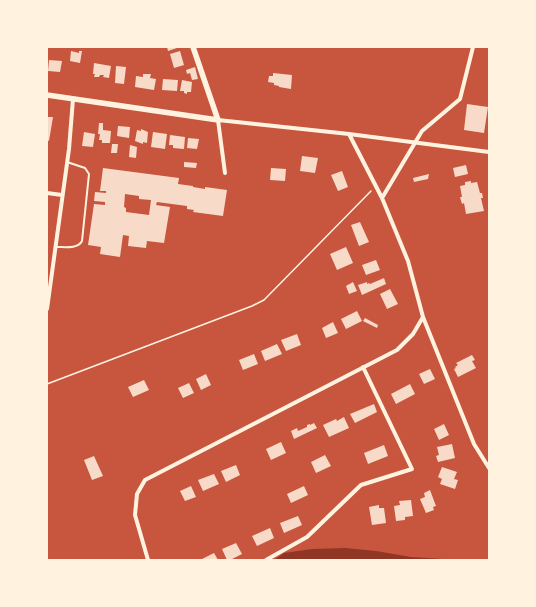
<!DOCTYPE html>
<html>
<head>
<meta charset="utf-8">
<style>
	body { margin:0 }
	#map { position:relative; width:536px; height:607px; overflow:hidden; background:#c8553d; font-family:"Asap Condensed",sans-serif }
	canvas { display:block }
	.frame { position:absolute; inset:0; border:48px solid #fff3e0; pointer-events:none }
</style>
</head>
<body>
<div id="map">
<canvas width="536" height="607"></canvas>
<div class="frame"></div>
</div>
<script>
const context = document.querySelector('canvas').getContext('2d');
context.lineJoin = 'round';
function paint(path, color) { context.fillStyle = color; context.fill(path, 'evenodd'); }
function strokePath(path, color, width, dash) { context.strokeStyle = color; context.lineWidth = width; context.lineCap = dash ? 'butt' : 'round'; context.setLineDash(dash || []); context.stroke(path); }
paint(new Path2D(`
	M345 548 376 551 411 557 459 560H274L284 553 312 549Z`), '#8f3625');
paint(new Path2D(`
	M167 47H180L168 51Z
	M71 51 79 53V51H82L80 63 70 61Z
	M180 51 184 65 174 68 170 54Z
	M49 60 62 61 60 72 48 71Z
	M94 63 111 66 109 78 103 77 104 75H100L99 77H94L95 74H93Z
	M116 66 126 67 124 84 115 83Z
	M195 67 198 79 192 80 190 73 187 74 186 70Z
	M273 73 292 75 291 89 279 87V86L274 85V83L268 82 269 76H273Z
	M143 74H151L150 78 156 79 154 90 135 87 136 76 143 77Z
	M163 79 178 80 177 91 162 90Z
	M182 80 192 82 191 92H187V94L184 93V91H180Z
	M467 104 488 107 484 133 464 130Z
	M47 117H53L49 141 47 140Z
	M99 123H103V130L111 131 110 143H102V140H99L100 134H98Z
	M118 126 130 127 129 138 117 136Z
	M141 129 148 132 147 143 143 142V144L135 141 137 130 141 131Z
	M84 132 95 134 93 147 82 146Z
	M153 132 167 134 165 149 151 147Z
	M170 135 185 137 184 149 173 148V145H169Z
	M188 138 199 139 197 149 187 148Z
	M112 144H118L117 153H111Z
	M130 145 137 147 136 158 129 157Z
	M302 156 318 158 315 173 300 171Z
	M184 162 197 163 196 168 184 167Z
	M466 165 468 174 455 177 453 168Z
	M103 168 179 178 178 184 193 186V187L205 189V187L227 190 223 216 193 212 194 210 187 209V206L157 202 156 205 170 207 164 243 147 241 146 248 128 246 129 236 123 235 120 257 100 254 101 247 88 245 94 204 105 205V202L94 201 95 192 106 193V191H100ZM125 194 139 196V199L151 200 149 215 126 212V208L124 207Z
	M271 168 286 169 285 181 270 180Z
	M342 171 348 187 338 191 331 175Z
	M429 174 428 179 414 182 413 178Z
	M471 181V183L477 182 480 193H482L483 198H481L484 211 466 214 464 203 462 204 460 197H462L460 186 465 185V182Z
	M360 222 369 242 359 246 351 225Z
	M346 247 353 263 337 270 330 254Z
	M376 260 380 270 366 275 362 265Z
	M384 278 386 284 362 295 358 285 367 282V284L369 283 370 284Z
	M353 282 357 291 349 294 346 286Z
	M390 289 398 304 387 309 380 294Z
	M357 311 362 321 346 329 341 319Z
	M365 318 378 325 377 328 363 321Z
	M333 322 338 333 326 338 322 328Z
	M297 334 301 345 286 351 281 340Z
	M277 344 282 354 265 361 261 351Z
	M254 354 258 364 243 370 239 360Z
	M472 355 475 360 472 361 476 368 458 377 454 369 456 368 455 367 458 365 456 363Z
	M430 369 435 379 424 384 419 374Z
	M206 374 211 385 201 390 196 379Z
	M144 380 149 390 133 397 128 387Z
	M189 383 194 393 183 398 178 388Z
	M410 384 415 394 396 404 391 394Z
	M374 404 377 412 355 423 350 414Z
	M344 417 349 428 329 437 323 425 336 419 337 421Z
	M314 423 317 428 294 439 291 431 297 428 298 431 307 427V425L310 424V425Z
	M444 424 449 435 439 440 434 429Z
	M281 442 286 453 271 460 266 449Z
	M452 444 455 458 438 462 436 456 439 455 437 447Z
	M384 445 388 456 368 464 364 453Z
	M325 455 331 466 316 473 311 462Z
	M94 456 103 476 92 480 84 460Z
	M236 465 240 475 226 482 221 471Z
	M442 467 457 472 454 479 458 480 455 489 440 484 442 479 438 477Z
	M214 474 219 484 203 491 198 480Z
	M191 486 196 497 185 501 180 491Z
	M304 486 308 495 291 503 287 494Z
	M430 490 436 506 433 507 434 510 426 513 420 499 425 497 424 493Z
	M411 500 413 516 405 517V520L396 521 394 506 400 505 399 501Z
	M379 505V508H384L386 523 372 525 369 507Z
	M298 516 302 525 284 533 280 523Z
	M270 528 274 538 257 546 252 536Z
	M236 543 242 554 230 560H227L222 549Z
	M214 553 218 560H200Z`), '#f7dbc8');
strokePath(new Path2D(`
	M47 384 252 306 264 300 371 191`), '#fff3e0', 1.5);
strokePath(new Path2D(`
	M57 247C65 247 78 249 82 241L89 174 85 168 67 162`), '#fff3e0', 2);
strokePath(new Path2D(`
	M349 134 382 198 408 261 423 317 474 444 489 468
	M225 173 218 120 349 134 489 152
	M47 193 62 195
	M382 198 422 131 460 99 473 47
	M47 309 69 149 73 99
	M148 560 135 515 137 494 145 480 397 350 413 334 423 317
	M266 560 307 537 361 485 412 469 363 367`), '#fff3e0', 4);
strokePath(new Path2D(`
	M47 95 218 120 193 47`), '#fff3e0', 5.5);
</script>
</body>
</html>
